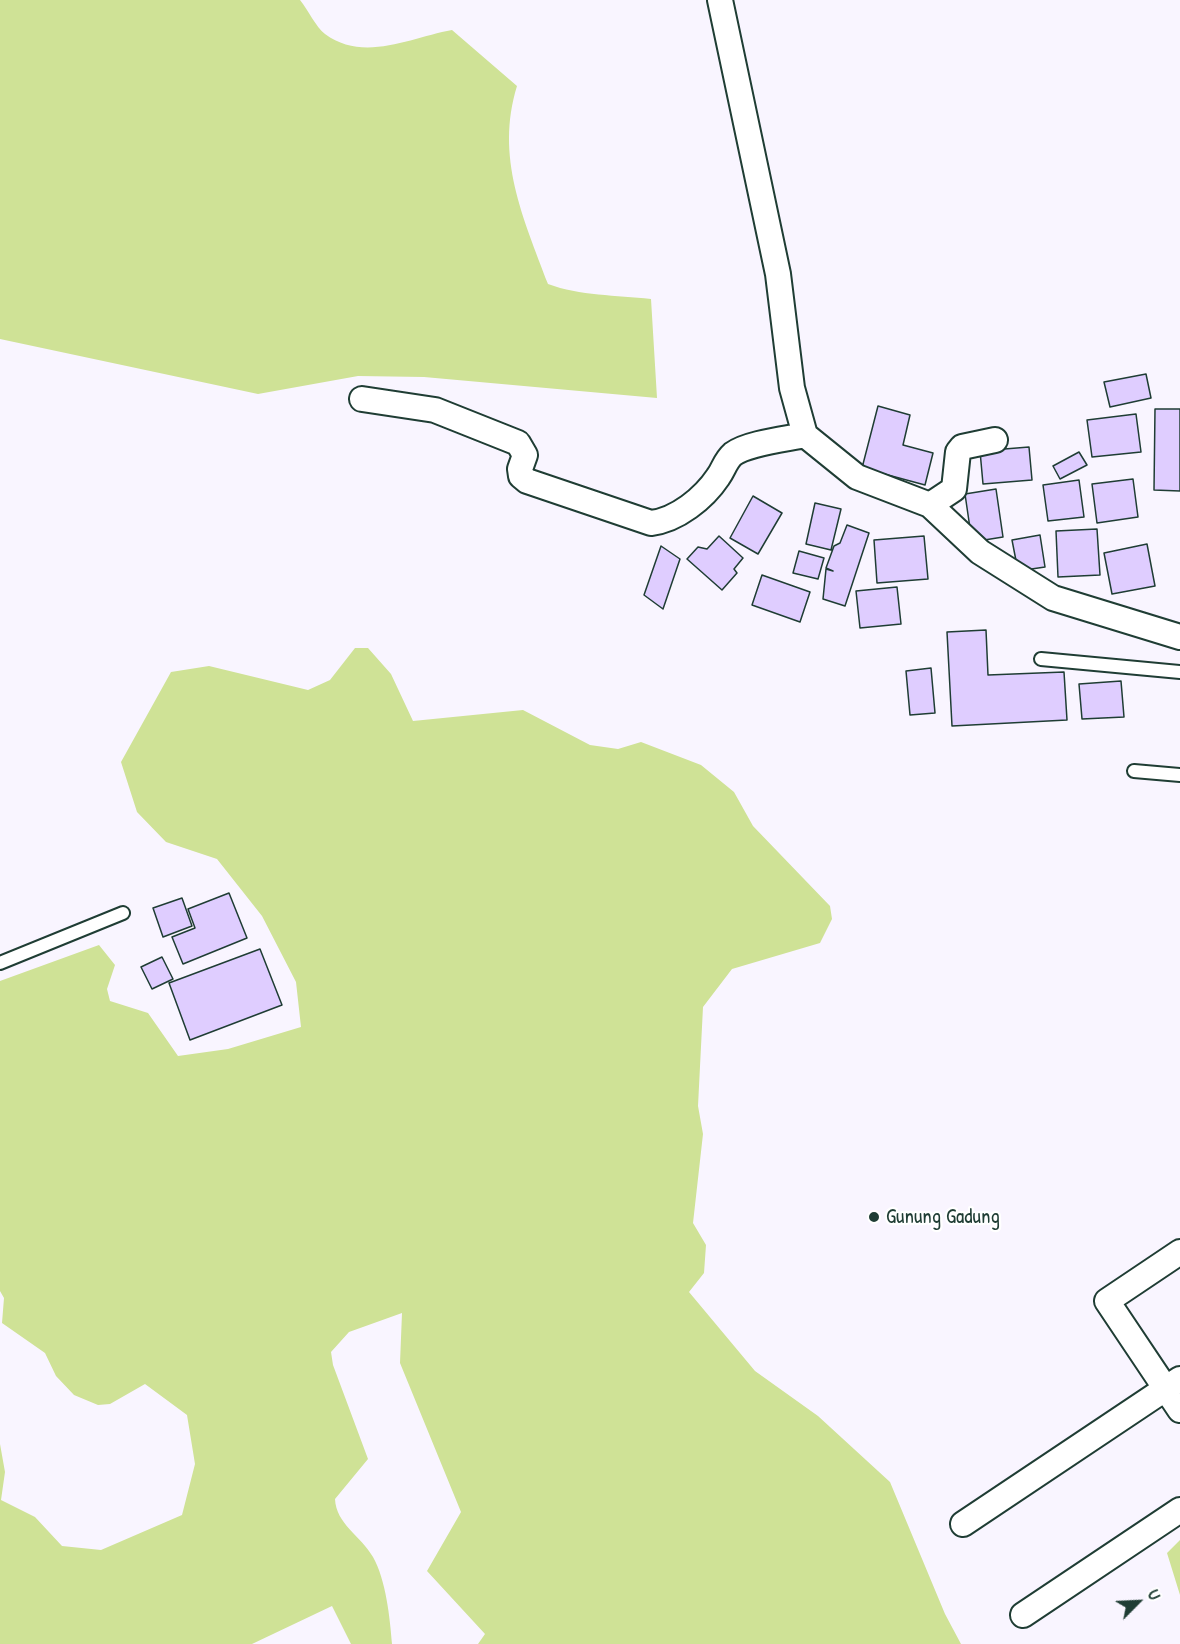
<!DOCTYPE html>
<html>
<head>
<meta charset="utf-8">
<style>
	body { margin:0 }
	#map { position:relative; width:1180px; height:1644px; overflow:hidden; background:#f9f5ff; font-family:"Patrick Hand",sans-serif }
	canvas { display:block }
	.north { position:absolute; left:1108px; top:1572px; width:60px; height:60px; -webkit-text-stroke:4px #fff; paint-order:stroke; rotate:66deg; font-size:16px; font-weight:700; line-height:24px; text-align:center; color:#1f3d34 }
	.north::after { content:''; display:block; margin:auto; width:21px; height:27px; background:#1f3d34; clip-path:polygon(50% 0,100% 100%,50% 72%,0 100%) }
</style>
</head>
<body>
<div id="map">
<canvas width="1180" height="1644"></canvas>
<div class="north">U</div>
</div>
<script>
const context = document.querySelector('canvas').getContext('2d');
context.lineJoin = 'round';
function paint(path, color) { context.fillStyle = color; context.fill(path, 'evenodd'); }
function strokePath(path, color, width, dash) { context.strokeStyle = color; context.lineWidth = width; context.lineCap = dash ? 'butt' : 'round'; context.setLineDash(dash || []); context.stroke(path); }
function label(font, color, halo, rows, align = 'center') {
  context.font = font + ' "Patrick Hand",sans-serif'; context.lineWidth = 4.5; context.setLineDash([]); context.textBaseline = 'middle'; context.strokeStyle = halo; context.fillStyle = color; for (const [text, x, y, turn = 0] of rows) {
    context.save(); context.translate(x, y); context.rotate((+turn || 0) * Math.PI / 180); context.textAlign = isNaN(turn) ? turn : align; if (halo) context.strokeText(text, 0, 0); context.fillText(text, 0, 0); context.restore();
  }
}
paint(new Path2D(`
	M0 0H300C308 10 316 27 325 34 364 63 412 37 452 30L517 86C495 157 523 217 548 284 580 296 616 295 651 299L657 398 424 377 358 376 258 394 0 339Z
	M355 648H368L391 674 413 721 523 710 590 745 618 749 641 742 701 765 734 792 753 826 830 906 832 919 820 943 732 969 703 1007 698 1106 703 1134 693 1223 706 1245 704 1273 689 1292 755 1371 818 1416 890 1482 945 1614 961 1644H478L485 1634 427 1571 461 1512 400 1363 402 1313 349 1332 331 1352 333 1365 368 1459 335 1499C336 1524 361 1536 373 1557 386 1580 390 1618 392 1644H351L332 1606 252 1644H0V1444L5 1472 1 1500 35 1517 62 1546 101 1550 182 1515 195 1464 187 1415 145 1384 110 1404 98 1405 74 1395 56 1376 45 1353 2 1323 4 1298 0 1291V981L99 945 115 965 107 989 110 1001 148 1013 178 1056 228 1049 301 1027 296 982 262 916 217 859 166 842 137 812 121 762 171 672 209 666 308 690 330 680Z
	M1180 1540V1595L1167 1553Z`), '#cfe296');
const building = new Path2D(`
	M1146 374 1151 398 1110 407 1104 382Z
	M878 406 910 415 903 445 933 453 925 485 862 468Z
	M1155 409H1180V491L1154 490Z
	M1136 414 1141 452 1092 457 1087 420Z
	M1029 447 1032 480 983 484 980 451Z
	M1079 452 1087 465 1060 479 1053 466Z
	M1133 479 1138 517 1097 523 1092 484Z
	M1079 480 1084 517 1048 521 1043 485Z
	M996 489 1003 537 972 542 965 494Z
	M753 496 782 513 758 554 730 538Z
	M815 503 841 509 831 550 806 544Z
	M847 525 869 533 845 606 823 599 826 569 833 571 826 568 834 546 840 543Z
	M1097 529 1100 575 1058 577 1056 531Z
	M1040 535 1045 567 1018 571 1012 540Z
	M719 536 743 558 734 569 737 573 722 590 687 559 698 547 707 549Z
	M924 536 928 579 877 583 874 540Z
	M1147 544 1155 586 1112 594 1104 553Z
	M661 546 680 559 663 609 644 595Z
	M799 551 824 558 818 579 793 573Z
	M762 575 810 592 800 622 752 605Z
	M897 587 901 624 860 628 856 591Z
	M986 630 988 675 1064 672 1067 720 952 726 947 632Z
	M931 668 935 713 910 715 906 671Z
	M1121 681 1124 717 1082 719 1079 684Z
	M229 893 247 938 183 964 172 937 195 928 188 909Z
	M182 898 192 926 163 937 153 908Z
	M260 949 282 1005 190 1040 169 983Z
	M162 957 173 979 152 989 141 967Z`);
paint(building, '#dfcdff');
strokePath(building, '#1f3d34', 1.5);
const service = new Path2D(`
	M1041 659 1180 672
	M1134 771 1180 775
	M0 963 123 913`);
const minor = new Path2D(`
	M720 0 778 274 792 388 805 435 857 477 930 505 980 552 1053 598 1180 637
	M362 399 435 410 518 443 525 455 520 469 521 476 527 481 651 523C677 520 704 498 718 477 724 469 725 461 733 454 748 443 786 439 805 435
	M930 505 954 489 958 452 962 447 995 440
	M1180 1252 1107 1301 1180 1410
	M963 1524 1180 1379
	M1023 1615 1180 1510`);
strokePath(service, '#1f3d34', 16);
strokePath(minor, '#1f3d34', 28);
strokePath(service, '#fff', 12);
strokePath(minor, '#fff', 24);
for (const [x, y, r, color] of [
	[874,1217,6,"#1f3d34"]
]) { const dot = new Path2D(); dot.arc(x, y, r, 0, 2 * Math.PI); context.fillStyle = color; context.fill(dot); strokePath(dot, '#fff', 2); }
label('21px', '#1f3d34', '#fff', [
	["Gunung Gadung",886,1217]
], 'left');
</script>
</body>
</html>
